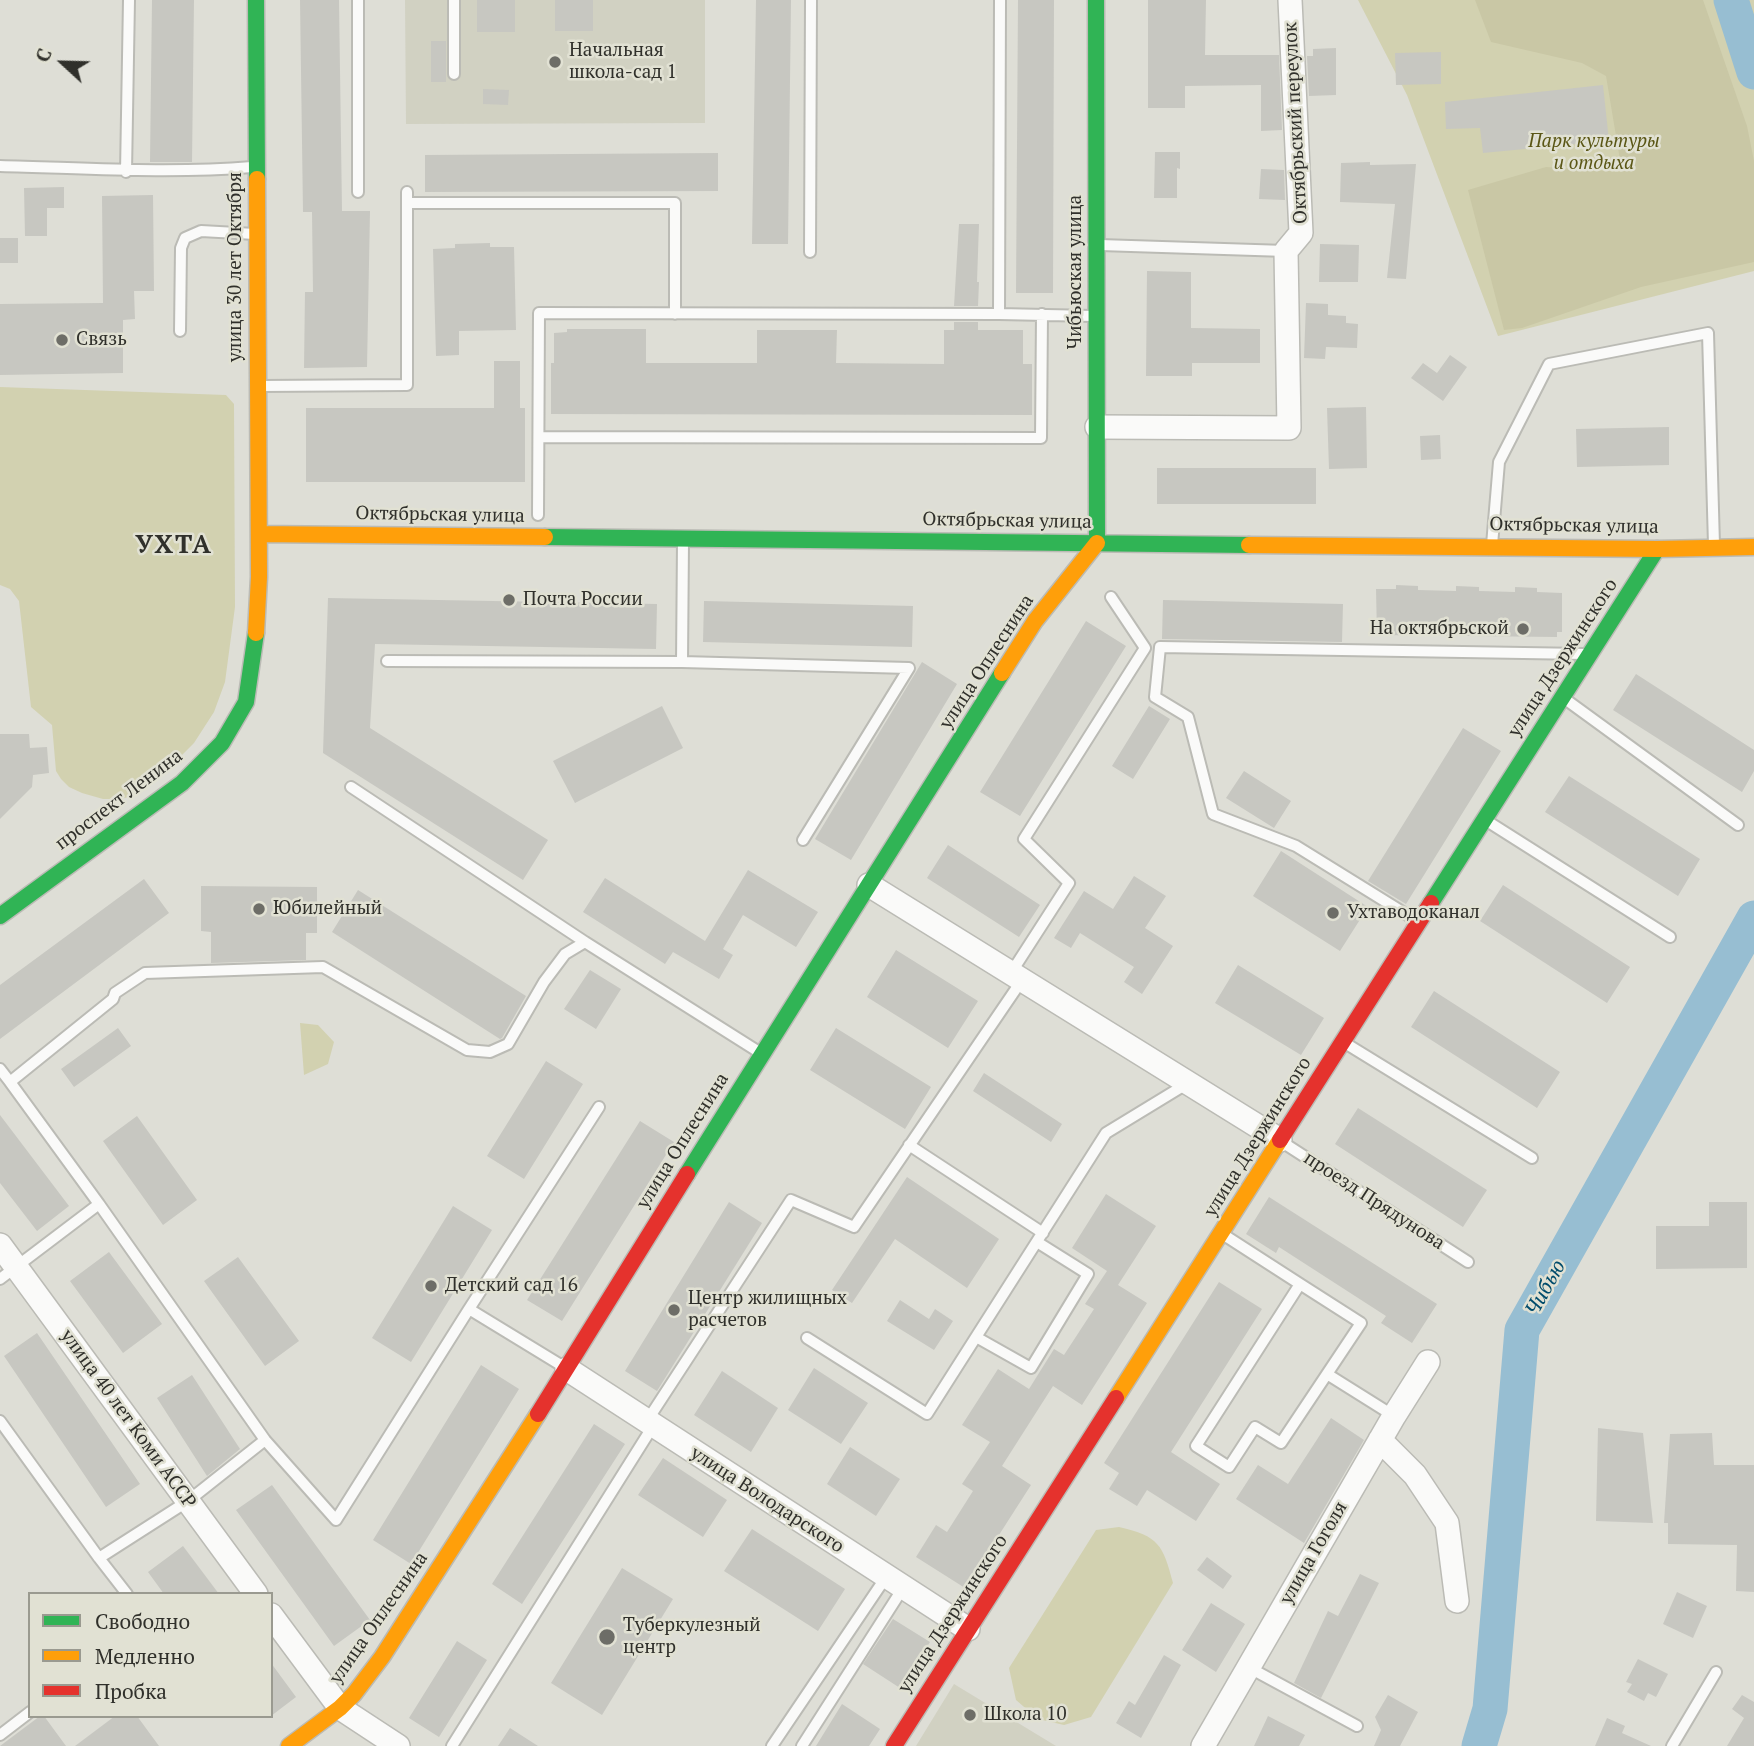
<!DOCTYPE html>
<html>
<head>
<meta charset="utf-8">
<style>
	body { margin:0 }
	#map { position:relative; width:1754px; height:1746px; overflow:hidden; background:#deded6; font-family:"PT Serif",serif }
	canvas { display:block }
	.legend { position:absolute; left:28px; top:1592px; width:245px; height:126px; box-sizing:border-box; background:#e1e1d3; border:2px solid #9a9a90; margin:0; padding:9px 12px; list-style:none; font-size:21px; color:#30302b }
	.legend li { display:flex; align-items:center; gap:14px; height:35px }
	.legend b { width:35px; border:2px solid #9a9a90 }
	.north { position:absolute; left:28px; top:28px; width:70px; height:70px; -webkit-text-stroke:5px #e1e1d3; paint-order:stroke; rotate:292deg; font-size:19px; font-weight:700; line-height:28px; text-align:center; color:#30302b }
	.north::after { content:''; display:block; margin:auto; width:24px; height:32px; background:#30302b; clip-path:polygon(50% 0,100% 100%,50% 72%,0 100%) }
</style>
</head>
<body>
<div id="map">
<canvas width="1754" height="1746"></canvas>
<ul class="legend">
<li><b style="height:9px;background:#30b455"></b>Свободно</li>
<li><b style="height:9px;background:#ff9f0a"></b>Медленно</li>
<li><b style="height:9px;background:#e5322d"></b>Пробка</li>
</ul>
<div class="north">С</div>
</div>
<script>
const context = document.querySelector('canvas').getContext('2d');
context.lineJoin = 'round';
function paint(path, color) { context.fillStyle = color; context.fill(path, 'evenodd'); }
function strokePath(path, color, width, dash) { context.strokeStyle = color; context.lineWidth = width; context.lineCap = dash ? 'butt' : 'round'; context.setLineDash(dash || []); context.stroke(path); }
function label(font, color, halo, rows, align = 'center') {
  context.font = font + ' "PT Serif",serif'; context.lineWidth = 5; context.setLineDash([]); context.textBaseline = 'middle'; context.strokeStyle = halo; context.fillStyle = color; for (const [text, x, y, turn = 0] of rows) {
    context.save(); context.translate(x, y); context.rotate((+turn || 0) * Math.PI / 180); context.textAlign = isNaN(turn) ? turn : align; if (halo) context.strokeText(text, 0, 0); context.fillText(text, 0, 0); context.restore();
  }
}
paint(new Path2D(`
	M405 0H705V123L406 124Z
	M954 1684 1056 1746H916Z`), '#d1d1c2');
paint(new Path2D(`
	M1358 0H1754V271L1498 336 1407 95Z
	M0 387 226 395 234 404 235 607 225 682 214 712 194 743 181 756 129 797 120 799H103L82 793 69 787 61 779 56 771 52 725 31 707 19 601 10 589 0 585Z
	M300 1023 318 1025 334 1042 328 1064 304 1075Z
	M1119 1527C1159 1536 1163 1545 1173 1583L1091 1717 1064 1725 1038 1719 1016 1700 1009 1668 1096 1530Z`), '#d2d1b0');
paint(new Path2D(`
	M1475 0H1703L1747 126 1754 161V262L1641 287 1522 328 1504 330 1468 190 1546 167 1622 172 1606 76 1582 63 1491 42Z`), '#c9c7a5');
strokePath(new Path2D(`
	M1731 0 1754 72
	M1479 1746 1490 1709 1522 1330 1754 918`), '#97bed2', 35);
paint(new Path2D(`
	M152 0H194L192 162H150Z
	M300 0H339L342 211H370L367 367 304 368 305 292H313L312 212H303Z
	M477 0H515V32H477Z
	M555 0H593V31H555Z
	M756 0H791L788 244H752Z
	M1018 0H1054L1053 293H1016Z
	M1148 0H1206L1205 55H1279L1282 130 1261 131V85L1185 86V108H1148Z
	M431 41H446V82H431Z
	M1336 48V95L1309 96 1307 56H1313V49Z
	M1441 52V84L1396 85 1395 53Z
	M1603 85 1609 141 1483 153 1480 128 1446 129 1445 102Z
	M483 89 509 90 508 105 483 104Z
	M1155 152H1180V169L1177 168V198H1154Z
	M718 153V191L425 192V155Z
	M1370 162V165L1416 164 1406 279 1387 278 1395 204 1340 202 1341 163Z
	M1261 169 1284 170 1285 200 1259 199Z
	M64 187V208H47V236H25L24 188Z
	M153 195 154 291H134L135 319 123 320V373L0 375V304L103 303 102 196Z
	M959 224H979L977 282H979L978 306H954Z
	M0 238H18V263H0Z
	M490 243V247H514L516 330 459 331V355L436 356 433 249 455 248V244Z
	M1320 244 1359 245 1358 282H1319Z
	M1147 271 1191 272V328L1260 329V363H1192V376H1146Z
	M1306 303 1328 304V315L1346 316V323L1358 324 1357 348 1326 347 1325 359 1304 358Z
	M954 322H978V330H1023V364H1032V415L551 414V363H554V333L567 332V329H646V363H757V330H837L836 363 944 364V330H954Z
	M1450 355 1467 367 1443 401 1411 378 1423 363 1437 373Z
	M494 361H520V408H525V482H306V408H494Z
	M1366 407 1367 468 1329 469 1327 408Z
	M1669 427V465L1577 467 1576 429Z
	M1440 435 1441 459 1421 460 1420 436Z
	M1157 468H1316V504H1157Z
	M1396 585 1418 586V590L1456 591V586L1479 587V591L1515 592V587L1537 588V592L1562 593V632H1557V637L1377 635 1376 589H1396Z
	M328 598 657 604 656 649 375 644 370 728 548 840 523 880 323 753Z
	M1163 600 1343 604 1342 642 1162 639Z
	M704 601 913 606 912 647 703 642Z
	M1086 621 1126 646 1020 816 980 792Z
	M922 662 957 684 851 860 815 839Z
	M1636 674 1754 750V771L1742 792 1613 710Z
	M662 706 683 748 575 803 553 761Z
	M1149 706 1170 719 1133 779 1112 766Z
	M1463 728 1501 751 1406 904 1368 881Z
	M0 734H29L30 748 47 747 49 773 33 775 32 787 0 819Z
	M1244 771 1291 801 1274 828 1226 798Z
	M1569 776 1700 859 1678 896 1545 812Z
	M948 845 1040 905 1019 937 927 878Z
	M1281 851 1368 907 1340 951 1253 896Z
	M748 870 818 912 796 947 743 915 723 949 733 955 719 979 673 952 665 964 583 912 605 878 705 941Z
	M1134 876 1166 896 1145 928 1173 946 1142 994 1124 982 1134 967 1080 933 1071 948 1054 938 1084 891 1113 909Z
	M144 879 169 913 0 1039V985Z
	M1503 885 1630 967 1607 1003 1480 921Z
	M201 886 317 887V933H306V960L211 963V932L201 931Z
	M358 890 526 996 502 1038 500 1039 332 932Z
	M896 950 978 1001 948 1048 867 997Z
	M1238 965 1324 1018 1301 1055 1215 1003Z
	M590 970 621 989 596 1029 564 1009Z
	M1434 991 1560 1072 1537 1108 1411 1027Z
	M118 1028 131 1046 74 1087 61 1069Z
	M836 1028 931 1087 905 1129 810 1070Z
	M546 1061 583 1084 524 1179 487 1156Z
	M984 1073 1062 1124 1051 1142 973 1091Z
	M1358 1108 1487 1190 1463 1227 1335 1144Z
	M0 1115 69 1206 37 1231 0 1183Z
	M137 1116 197 1200 163 1225 103 1141Z
	M640 1121 674 1142 562 1321 527 1300Z
	M907 1177 999 1239 967 1288 895 1239 852 1303 832 1290Z
	M1106 1194 1156 1226 1118 1285 1147 1303 1082 1405 1053 1386 1002 1466 1031 1485 965 1588 916 1557 936 1525 947 1532 973 1491 962 1484 990 1442 962 1425 998 1369 1029 1389 1054 1349 1064 1355 1094 1309 1085 1304 1107 1271 1072 1248Z
	M1269 1197 1437 1304 1412 1343 1381 1323 1386 1316 1279 1247 1276 1253 1246 1234Z
	M729 1202 762 1223 657 1391 625 1371Z
	M1709 1202H1747V1268L1656 1269V1226H1709Z
	M453 1206 492 1230 411 1362 372 1338Z
	M109 1252 162 1324 123 1353 70 1281Z
	M238 1257 299 1341 265 1366 204 1281Z
	M1219 1282 1262 1309 1171 1452 1220 1484 1196 1521 1147 1490 1137 1506 1109 1489 1119 1473 1104 1463Z
	M900 1300 929 1319 935 1309 953 1321 934 1350 887 1321Z
	M37 1333 140 1484 106 1507 4 1356Z
	M481 1365 519 1389 411 1564 373 1540Z
	M814 1368 868 1403 841 1444 788 1410Z
	M722 1371 778 1408 751 1452 694 1415Z
	M192 1375 240 1449 207 1476 157 1398Z
	M1331 1418 1364 1440 1304 1543 1236 1499 1258 1465 1288 1484Z
	M594 1424 625 1444 522 1604 492 1584Z
	M1598 1428 1643 1433 1653 1523 1596 1521Z
	M1712 1433 1714 1465H1754V1592L1736 1591 1737 1545 1668 1544V1523H1664L1670 1434Z
	M850 1447 900 1479 876 1516 827 1484Z
	M663 1458 727 1500 703 1537 638 1495Z
	M272 1485 370 1620 334 1646 236 1510Z
	M752 1529 845 1589 818 1631 724 1571Z
	M183 1546 219 1594H164L148 1572Z
	M1207 1557 1232 1576 1223 1589 1197 1570Z
	M622 1568 673 1599 602 1715 551 1683Z
	M1360 1574 1379 1583 1321 1698 1294 1683 1328 1611 1338 1616Z
	M1677 1592 1707 1606 1693 1638 1663 1624Z
	M1211 1603 1245 1624 1216 1672 1182 1650Z
	M893 1619 930 1642 900 1688 863 1664Z
	M457 1641 487 1660 439 1737 409 1718Z
	M1164 1655 1181 1665 1141 1738 1116 1723 1129 1701 1135 1705Z
	M1638 1659 1668 1674 1656 1697 1648 1693 1644 1701 1627 1692 1632 1684 1626 1682Z
	M271 1663 296 1697 271 1716Z
	M1388 1695 1418 1712 1400 1746H1374L1381 1730 1375 1717Z
	M1742 1695 1754 1702V1746H1727L1744 1718 1732 1709Z
	M842 1704 880 1729 869 1746H816Z
	M40 1716H44L66 1746H0Z
	M115 1716H137L159 1746H75Z
	M1268 1716 1305 1735 1299 1746H1254Z
	M1607 1718 1625 1726 1622 1733 1651 1746H1595Z
	M510 1728 538 1746H498Z`), '#c7c7c1');
const lane = new Path2D(`
	M454 0V74
	M0 166C84 168 168 174 252 167
	M126 172 129 0
	M358 192V0
	M408 203H675V314
	M1100 245 1286 251
	M810 252 811 0
	M999 314 1094 316
	M180 331 181 248 185 238 201 231 255 234
	M261 386 407 385V192
	M539 437 1041 438 1042 314
	M538 515 539 313 999 314 1000 0
	M683 542 682 662 909 668 803 840
	M1492 545 1499 462 1549 364 1708 333 1714 545
	M387 661 682 662
	M1565 699 1738 825
	M351 787 585 942
	M1487 821 1670 937
	M1417 921 1296 846 1213 814 1188 717 1155 697 1160 647 1584 654
	M1011 973 1069 883 1024 839 1145 648 1111 597
	M1345 1043 1532 1158
	M0 1069 10 1082
	M1282 1142 1468 1262
	M909 1145 1043 1233
	M99 1204 265 1440 336 1520 469 1309 564 1367
	M1224 1235 1300 1284 1196 1446 1229 1467 1255 1427 1281 1443 1361 1323 1300 1284
	M1037 1242 1088 1274 1031 1368 976 1337 1106 1133 1188 1083
	M0 1279 99 1204 10 1082 113 999 115 993 145 973 323 967 467 1050 490 1052 508 1044 544 982 565 954 585 942 759 1052
	M469 1309 599 1107
	M807 1338 927 1414 976 1337
	M1327 1374 1394 1416
	M0 1421 99 1558 188 1501 265 1440
	M647 1421 791 1200 854 1227 1022 980
	M99 1558 127 1594
	M1248 1667 1357 1726
	M0 1735 30 1712
	M452 1746 653 1426
	M772 1746 886 1577
	M802 1746 903 1588
	M1672 1746 1716 1672`);
const street = new Path2D(`
	M1097 427 1289 428 1286 251 1301 233 1290 0
	M869 885 1280 1140
	M0 1245 256 1594
	M567 1369 968 1629
	M1380 1440 1415 1475 1447 1523 1457 1601
	M271 1615 340 1708 398 1746
	M1203 1746 1394 1416 1428 1362`);
const fast = new Path2D(`
	M256 0 257 179
	M1096 0 1097 543
	M545 537 1249 545
	M1431 903 1657 549
	M0 916 182 783 222 743 246 702 256 633
	M687 1174 1002 673`);
const slow = new Path2D(`
	M259 534 545 537
	M1249 545 1657 549 1754 547
	M256 633 259 577 257 179
	M1002 673 1035 621 1097 543
	M1116 1398 1280 1140
	M289 1746 340 1708 354 1694 382 1657 538 1414`);
const jam = new Path2D(`
	M1280 1140 1431 903
	M538 1414 687 1174
	M894 1746 1116 1398`);
strokePath(lane, '#bbbbb5', 14);
strokePath(street, '#bbbbb5', 26);
strokePath(fast, '#bbbbb5', 19);
strokePath(slow, '#bbbbb5', 19);
strokePath(jam, '#bbbbb5', 19);
strokePath(lane, '#fafaf9', 10);
strokePath(street, '#fafaf9', 23);
strokePath(fast, '#30b455', 16);
strokePath(slow, '#ff9f0a', 16);
strokePath(jam, '#e5322d', 16);
for (const [x, y, r, color] of [
	[555,62,7,"#6d6d67"],
	[62,340,7,"#6d6d67"],
	[509,600,7,"#6d6d67"],
	[1523,629,7,"#6d6d67"],
	[259,909,7,"#6d6d67"],
	[1333,913,7,"#6d6d67"],
	[431,1286,7,"#6d6d67"],
	[674,1310,7,"#6d6d67"],
	[607,1637,9,"#6d6d67"],
	[970,1715,7,"#6d6d67"]
]) { const dot = new Path2D(); dot.arc(x, y, r, 0, 2 * Math.PI); context.fillStyle = color; context.fill(dot); strokePath(dot, '#e1e1d3', 2.5); }
label('19px', '#30302b', '#e1e1d3', [
	["Начальная",569,51],
	["школа-сад 1",569,73],
	["Связь",76,340],
	["Почта России",523,600],
	["На октябрьской",1509,629,"right"],
	["Юбилейный",273,909],
	["Ухтаводоканал",1347,913],
	["Детский сад 16",445,1286],
	["Центр жилищных",688,1299],
	["расчетов",688,1321],
	["Туберкулезный",623,1626],
	["центр",623,1648],
	["Школа 10",984,1715]
], 'left');
label('19px', '#30302b', '#e1e1d3', [
	["Октябрьский переулок",1296,123,-93],
	["улица 30 лет Октября",236,267,-90],
	["Чибьюская улица",1076,272,-90],
	["Октябрьская улица",440,515,1],
	["Октябрьская улица",1007,521,1],
	["Октябрьская улица",1574,526,1],
	["улица Дзержинского",1563,658,-57],
	["улица Оплеснина",987,662,-57],
	["проспект Ленина",119,800,-37],
	["улица Дзержинского",1258,1137,-58],
	["улица Оплеснина",683,1141,-58],
	["проезд Прядунова",1374,1201,33],
	["улица 40 лет Коми АССР",128,1419,54],
	["улица Володарского",767,1500,33],
	["улица Гоголя",1314,1553,-60],
	["улица Дзержинского",953,1614,-57],
	["улица Оплеснина",379,1618,-55]
]);
label('italic 19px', '#5a5615', '#e1e1d3', [
	["Парк культуры",1594,142],
	["и отдыха",1594,164]
]);
label('italic 21px', '#004c6c', '#e1e1d3', [
	["Чибью",1546,1288,-61]
]);
context.letterSpacing = '2px';
label('bold 26px', '#30302b', '#e1e1d3', [
	["УХТА",174,546]
]);
context.letterSpacing = '0px';
</script>
</body>
</html>
